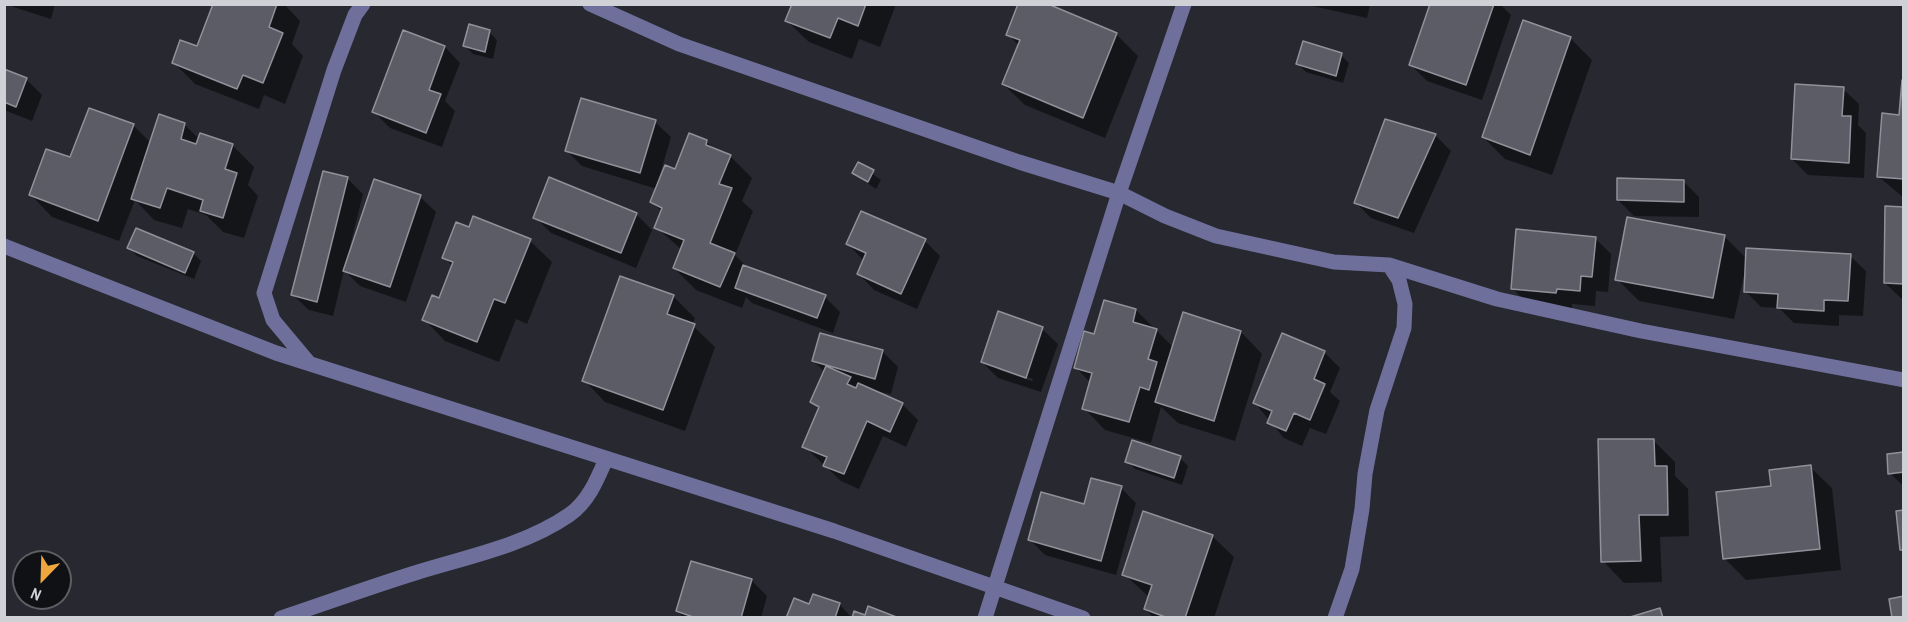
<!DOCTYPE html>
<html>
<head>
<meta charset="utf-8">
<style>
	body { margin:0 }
	#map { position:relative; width:1908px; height:622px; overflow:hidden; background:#272830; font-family:"Archivo Narrow",sans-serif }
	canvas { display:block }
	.frame { position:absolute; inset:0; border:6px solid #d0d1d6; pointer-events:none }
	.north { position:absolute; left:12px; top:550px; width:60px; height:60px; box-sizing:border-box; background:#101114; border:2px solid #5d5e62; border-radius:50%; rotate:203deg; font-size:16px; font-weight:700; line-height:24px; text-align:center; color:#d0d1d6 }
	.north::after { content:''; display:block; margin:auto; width:21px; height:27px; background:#f0a63e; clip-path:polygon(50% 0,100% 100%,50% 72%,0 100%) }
</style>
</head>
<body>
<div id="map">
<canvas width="1908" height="622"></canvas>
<div class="frame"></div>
<div class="north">N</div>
</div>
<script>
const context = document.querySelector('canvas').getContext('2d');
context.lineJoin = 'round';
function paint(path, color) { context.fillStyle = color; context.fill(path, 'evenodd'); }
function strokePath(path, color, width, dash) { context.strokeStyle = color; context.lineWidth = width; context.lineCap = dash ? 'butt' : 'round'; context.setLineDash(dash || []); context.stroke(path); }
paint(new Path2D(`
	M4 4H55L51 19Z
	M210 4H284L300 21 292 44 303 56 285 104 264 95 259 109 195 84 173 62 197 48 213 7Z
	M790 4H896L880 47 859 39 852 59 809 42 787 21 792 7Z
	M1303 4H1370L1367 18Z
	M1432 4H1500L1511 15 1482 100 1427 81 1411 65Z
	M489 32 497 40 493 59 473 54 465 46Z
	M1008 34H1116L1138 56 1105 138 1025 105 1003 84 1019 46Z
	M1570 38 1592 60 1552 175 1505 159 1483 137Z
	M445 47 460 63 445 101 455 111 442 147 390 128 374 112Z
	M1341 55 1349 63 1343 83 1306 72 1298 64Z
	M4 70 26 79 42 95 32 121 4 110Z
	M1903 82 1904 198 1879 177 1901 116Z
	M1843 89 1859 104 1858 125 1866 133 1864 178 1808 175 1792 159Z
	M655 122 671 137 658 181 676 171 707 142 715 150 730 156 752 178 742 201 753 211 735 255 748 268 825 297 840 312 833 333 752 303 746 297 742 308 696 290 674 268 682 250 656 227 662 212 652 202 657 189 582 166 567 151Z
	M133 125 151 143 185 125 199 139 232 145 254 167 248 185 258 196 244 238 223 232 206 215 188 209 182 228 154 220 135 200 119 241 52 217 31 195 71 159Z
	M1435 135 1451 151 1414 233 1371 218 1355 202Z
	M859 164 881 180 876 189 853 173Z
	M324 173 348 179 363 194 350 246 420 197 436 212 406 302 360 286 344 270 333 316 309 310 293 295Z
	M1683 181 1699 197V217L1634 216 1618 200Z
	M1904 208V301L1885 283Z
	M636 214 652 230 636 268 551 233 535 217Z
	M470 229 530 241 552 262 527 324 516 319 499 362 445 341 424 319 439 300 453 267 444 257Z
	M1724 236 1747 259 1850 256 1866 271 1863 316 1839 315V326L1794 323 1779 308 1761 307 1745 291 1747 262 1734 319 1639 301 1617 279Z
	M1595 238 1611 254 1608 292 1596 291 1595 306 1572 304V308L1528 304 1512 288Z
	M925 241 940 256 917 309 874 290 859 274 863 260 848 244Z
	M129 248 193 253 201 261 194 279 137 256Z
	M673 296 695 318 692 325 715 347 685 431 605 402 584 380Z
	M1136 310 1173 347 1184 314 1241 332 1262 354 1235 441 1178 423 1161 407 1151 443 1105 430 1084 408 1091 383 1075 367 1095 336Z
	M1042 329 1058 344 1041 392 998 378 982 362ZM999 367 1033 379 1032 381 999 370Z
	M1282 335 1325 353 1340 368 1330 392 1340 401 1326 434 1310 428 1302 446 1284 438 1255 403Z
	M882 351 898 367 891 394 869 390 902 404 918 420 906 447 883 436 859 489 841 481 804 446 820 410 812 402 825 372 813 361Z
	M1653 440 1675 462V476L1688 489 1689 536 1660 537 1662 582 1624 583 1603 561Z
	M1904 454V487L1890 473Z
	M1180 458 1188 466 1182 485 1135 469 1127 461Z
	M1810 467 1832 488 1841 570 1746 580 1724 558 1773 487Z
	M1121 488 1136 503 1116 575 1045 555 1029 539Z
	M1212 536 1234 557 1214 618H1154L1145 609 1149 597 1124 574Z
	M751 580 767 596 761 618H684L677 611Z
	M839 604 852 618H788L810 606Z`), '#0007');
const building = new Path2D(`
	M213 4H277L269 27 283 33 263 83 243 75 237 89 172 63 180 40 197 46Z
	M792 4H866L858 26 838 18 830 38 785 21Z
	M1018 4H1048L1117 33 1083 118 1002 84 1020 40 1006 35Z
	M1430 4H1494L1466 85 1409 65Z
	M1523 20 1571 37 1530 155 1482 137Z
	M469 24 490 30 485 52 463 46Z
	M403 30 445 46 429 90 441 94 426 133 372 112Z
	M1303 41 1342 53 1336 76 1296 64Z
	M4 69 27 78 16 107 4 102Z
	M1902 80 1904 179 1877 177 1882 113 1899 115Z
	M1795 84 1844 87 1842 116H1851L1849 163 1791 159Z
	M581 98 656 120 640 173 565 151Z
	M89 108 134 124 98 221 29 195 46 149 70 157Z
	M159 114 185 123 181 139 196 144 200 133 233 144 225 169 237 173 223 218 200 211 203 200 167 188 160 208 131 199Z
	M1385 119 1436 134 1398 218 1354 203Z
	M689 133 707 140 706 145 731 155 719 184 732 188 710 243 735 253 720 287 673 268 684 240 654 228 662 208 650 202 665 165 675 169Z
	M858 162 874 170 868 182 852 173Z
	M323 171 348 177 317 302 291 295Z
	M549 177 637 213 621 253 533 218Z
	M1617 178 1684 180V202L1617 200Z
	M374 179 421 195 390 287 343 271Z
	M1885 206 1904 207V284L1884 283Z
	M861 211 926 239 901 294 857 274 866 253 846 244Z
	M473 216 531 239 505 303 494 299 477 342 422 320 432 295 439 298 453 262 442 258 456 222 469 227Z
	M1627 217 1725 235 1713 298 1615 280Z
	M136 228 194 252 185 273 127 248Z
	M1516 229 1596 237 1592 277 1581 276 1580 291 1557 289 1556 293 1511 289Z
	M1746 248 1851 254 1848 301 1824 300V311L1777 308 1778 294 1744 292Z
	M743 265 826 295 817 318 735 288Z
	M620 276 674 295 667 314 695 324 663 410 582 381Z
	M1104 300 1136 309 1133 322 1157 329 1148 359 1157 362 1149 390 1140 387 1129 422 1082 409 1092 373 1074 368 1084 331 1094 334Z
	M998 311 1043 327 1026 378 981 362Z
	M1183 312 1241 331 1214 421 1155 402Z
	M820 333 883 350 875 379 812 361Z
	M1282 333 1325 351 1314 379 1325 384 1310 420 1294 413 1286 431 1267 423 1272 411 1253 403Z
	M826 366 851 377 847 384 856 388 858 383 903 403 890 432 867 421 844 474 823 466 827 457 802 447 819 407 810 402Z
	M1598 439H1654L1655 466H1667L1668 515H1639L1641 561 1601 562Z
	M1132 440 1181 456 1174 478 1125 462Z
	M1904 452V472L1888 474 1887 454Z
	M1811 465 1820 549 1723 559 1716 492 1771 486 1769 470Z
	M1091 478 1122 486 1101 561 1028 540 1041 492 1084 504Z
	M1904 510V550H1900L1896 511Z
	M1143 511 1213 535 1185 618H1168L1144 609 1152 585 1122 575Z
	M691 561 752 579 741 618H696L676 611Z
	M813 594 840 603 835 618H786L794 598 809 604Z
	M1904 596V618H1892L1889 599Z
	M868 606 899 618H852L854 611 865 615Z
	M1660 608 1663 618H1627Z`);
paint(building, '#5b5c65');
strokePath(building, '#90919a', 1.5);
strokePath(new Path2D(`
	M590 4 679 44 1019 162 1119 193 1165 216 1216 236 1334 262 1389 265 1399 280 1405 304 1404 328 1377 410 1365 474 1362 509 1352 569 1335 618
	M4 246 276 353 834 531 1083 618
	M1389 265 1497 299 1641 331 1904 380
	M309 363 273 320 264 293 334 70 355 15 363 4
	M281 618C326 603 370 587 415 573 466 557 524 546 569 515 588 502 597 480 606 459
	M985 618 1119 193 1184 4`), '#6e709b', 15);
</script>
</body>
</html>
